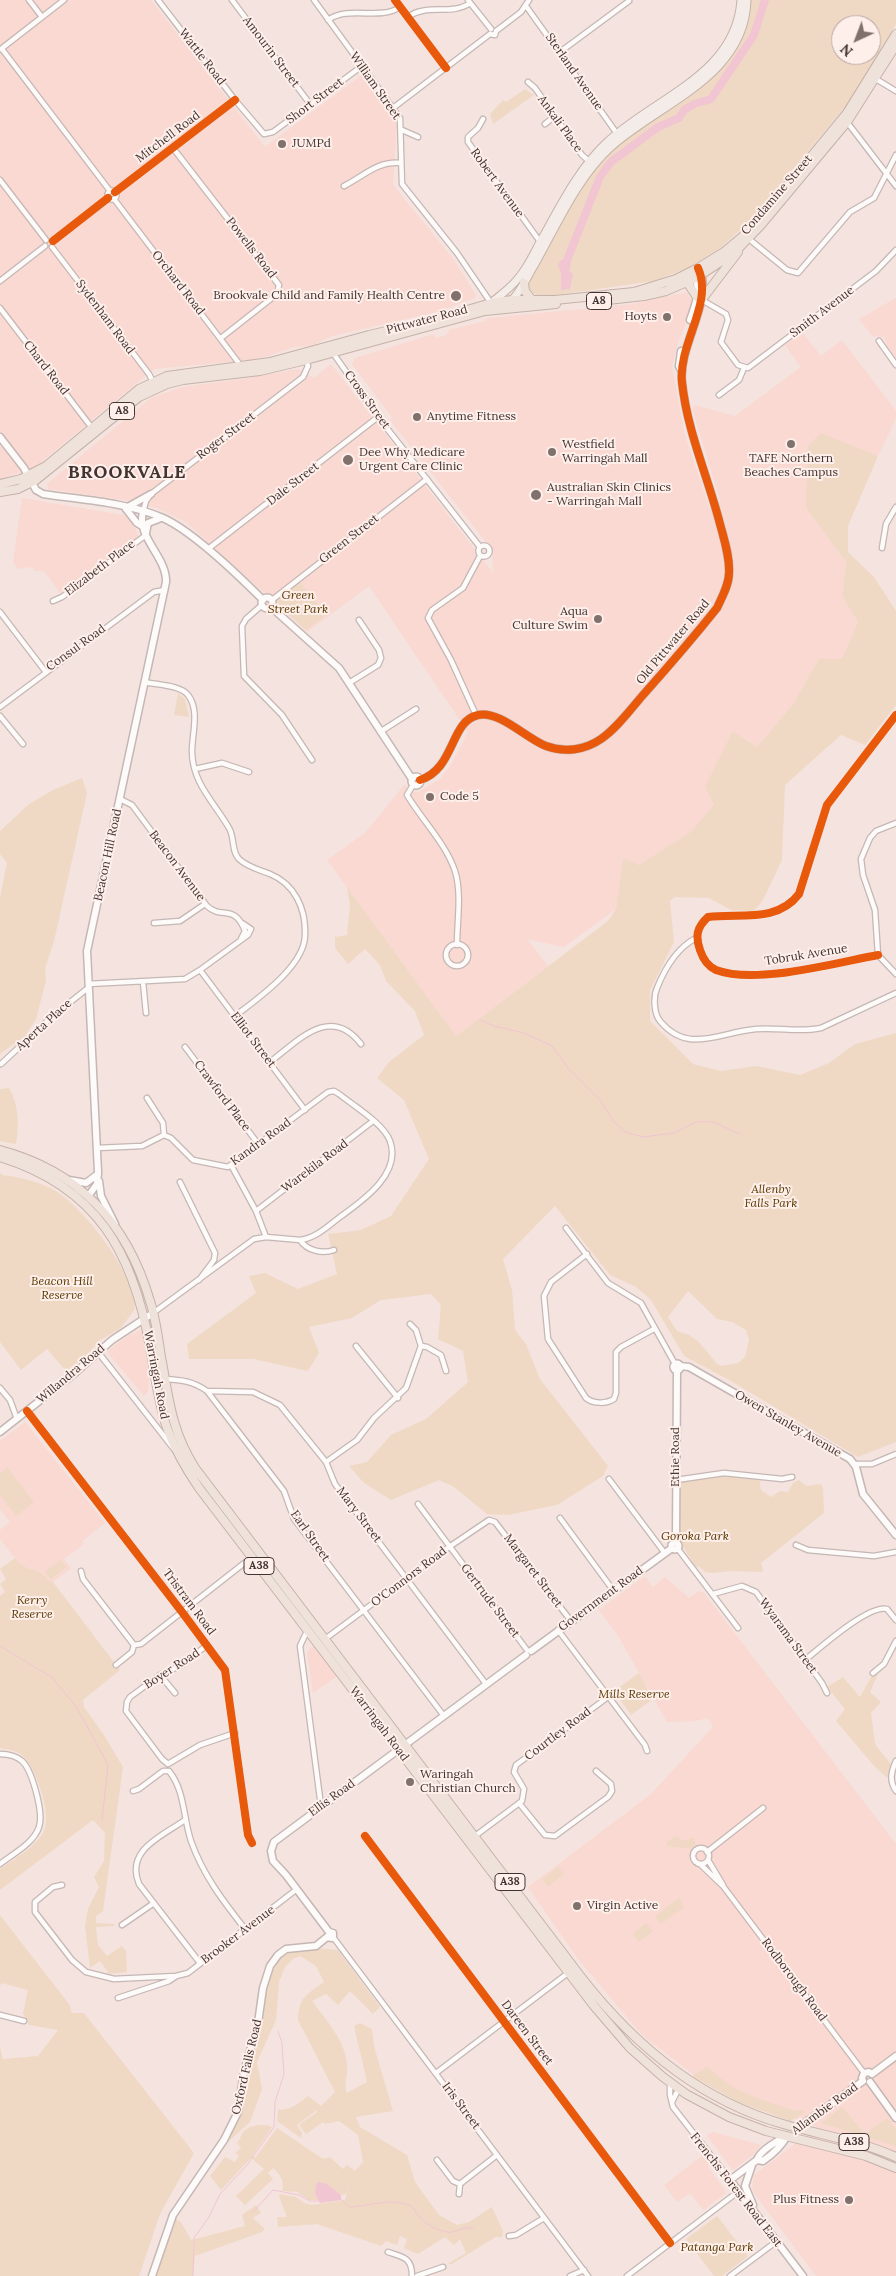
<!DOCTYPE html>
<html>
<head>
<meta charset="utf-8">
<style>
	body { margin:0 }
	#map { position:relative; width:896px; height:2276px; overflow:hidden; background:#f4e3df; font-family:Lora,serif }
	canvas { display:block }
	.north { position:absolute; left:831px; top:15px; width:50px; height:50px; box-sizing:border-box; background:#feefeb; border:1px solid #b3a4a0; border-radius:50%; rotate:223deg; font-size:14px; font-weight:700; line-height:20px; text-align:center; color:#423430 }
	.north::after { content:''; display:block; margin:auto; width:18px; height:22px; background:#80716d; clip-path:polygon(50% 0,100% 100%,50% 72%,0 100%) }
</style>
</head>
<body>
<div id="map">
<canvas width="896" height="2276"></canvas>
<div class="north">N</div>
</div>
<script>
const context = document.querySelector('canvas').getContext('2d');
context.lineJoin = 'round';
function paint(path, color) { context.fillStyle = color; context.fill(path, 'evenodd'); }
function strokePath(path, color, width, dash) { context.strokeStyle = color; context.lineWidth = width; context.lineCap = dash ? 'butt' : 'round'; context.setLineDash(dash || []); context.stroke(path); }
function label(font, color, halo, rows, align = 'center') {
  context.font = font + ' Lora,serif'; context.lineWidth = 4; context.setLineDash([]); context.textBaseline = 'middle'; context.strokeStyle = halo; context.fillStyle = color; for (const [text, x, y, turn = 0] of rows) {
    context.save(); context.translate(x, y); context.rotate((+turn || 0) * Math.PI / 180); context.textAlign = isNaN(turn) ? turn : align; if (halo) context.strokeText(text, 0, 0); context.fillText(text, 0, 0); context.restore();
  }
}
paint(new Path2D(`
	M0 0H151L265 147 362 75 397 123 393 185 454 260 476 295 475 298 437 312 332 336 311 346 294 347 268 356 249 360 154 369 34 468 0 479Z
	M687 292 692 301 691 310 678 343 672 367 685 436 710 509 720 501 692 407H694V405L735 416 801 367 785 345 802 332 821 356 842 340 896 411V418L878 456 875 455 806 508 846 562 842 596 858 622 842 659H819L793 704 757 747 733 731 714 804 692 831 639 865 623 858 616 909 564 947 527 939 548 966 456 1036 327 860 366 832 404 785 417 793 440 779 452 763 468 732 369 586 307 632 186 522 157 508 124 500 48 489 47 484 151 398 182 387 242 379 298 369 314 378 331 364 493 573 492 550 390 420 392 417 352 364 355 358 434 334 435 338 444 336 449 332V330L485 321V319L489 318 633 304Z
	M896 298V359L887 346 884 337 872 336 859 319Z
	M22 498 129 516 139 537 61 594 44 571H35L32 567 18 569 13 562Z
	M142 1330 149 1374 148 1392 144 1396 108 1353 109 1350 129 1335Z
	M25 1422 105 1523 82 1541 84 1544 64 1559 71 1568 53 1582 49 1581 42 1574 22 1567 0 1539V1530L10 1522 0 1509V1441Z
	M645 1576 653 1587 665 1577 689 1598 699 1591 704 1593 896 1844V2276H816L754 2193 752 2187 754 2175 817 2127 703 2082 642 2035 578 1959 528 1887 650 1795 713 1727 708 1718 695 1721 667 1722 617 1634 599 1610Z
	M311 1647H314L337 1676 313 1693 307 1653Z
	M713 2132 761 2145 755 2153 733 2170 707 2136Z
	M703 2155 710 2164 708 2167 725 2190V2194L703 2210 690 2193 677 2202 664 2185Z`), '#f9d9d1');
paint(new Path2D(`
	M748 0H896V24L849 102 747 224 719 249 688 268 654 281 541 297C532 293 528 291 529 281 552 240 572 193 603 158 651 103 748 87 748 0ZM841 25H871V55H841Z
	M525 89 534 95 493 124 490 114 503 100 506 102Z
	M821 433 878 456 848 526V552L874 577 896 611V705L865 745 841 735 785 785 782 860 763 900 754 911 731 910 709 898 675 897 670 901 674 942 650 990V1021L693 1064 721 1071 757 1066 800 1075 829 1063 855 1044 896 1033V1442L858 1457 729 1380 684 1356 651 1300 636 1287 610 1275 555 1206 503 1259 512 1290 515 1330 526 1344 540 1379 608 1466 603 1476 557 1505 508 1515 487 1514 454 1487 439 1480 391 1500 364 1483 349 1466 367 1462 391 1435 426 1419 468 1382 463 1351 438 1339 441 1305 431 1294 381 1300 352 1318 309 1327 319 1353 308 1371 253 1359H189L187 1344 256 1293 249 1276 265 1273 298 1289 337 1274 328 1234 361 1230 391 1216 429 1159 404 1100 377 1078 389 1062 424 1035 415 1011 386 981 380 965 365 949 348 964 335 948V937L347 935 350 905 347 887 456 1036 608 921 616 909 623 858 639 865 692 831 714 804 705 787 733 731 757 747 793 704 819 659H842L858 622 842 596 846 562 806 508 808 446ZM688 1291 717 1319 732 1322 746 1330 749 1339 745 1357 738 1363 722 1366 717 1364 699 1342 689 1335 677 1331 668 1317Z
	M300 582 326 615 306 630 280 607 277 601Z
	M178 693 185 699 189 717 174 715Z
	M82 778 87 793 54 941 45 969 46 980 36 1019 25 1036 0 1054V898L7 863 0 854V831L29 804 53 790Z
	M9 1088C19 1105 19 1125 16 1144L0 1141V1089Z
	M0 1173 3 1175C24 1178 47 1183 64 1197 91 1218 134 1274 135 1309L120 1329 100 1340 87 1355 66 1371 47 1349 21 1370 0 1342Z
	M7 1467 34 1502 16 1516 0 1495V1473Z
	M721 1476 759 1479 761 1490 771 1497 780 1491 788 1492 793 1483 799 1480 806 1486 821 1484 823 1488 824 1513 761 1563 763 1570 761 1572 732 1571 711 1573 705 1572 699 1566 696 1568 680 1542V1482Z
	M15 1558C27 1573 32 1566 43 1575 48 1578 47 1581 53 1582L120 1670 83 1700 84 1707 104 1735 123 1767 103 1911 96 1916V1923L115 1924 114 1926 96 1927 98 1945 107 1956 122 1946 126 1951 127 1972 109 1974 100 1961 90 1968 85 1926 88 1909 99 1887 94 1877 104 1861 105 1833 93 1820 0 1890V1869C14 1859 36 1847 44 1831 52 1814 36 1767 22 1755 17 1751 6 1749 0 1748V1596L5 1592 0 1584 6 1579 0 1569Z
	M61 1560 66 1567 51 1580 45 1572Z
	M874 1672 878 1674 870 1692 881 1702 871 1713 875 1744 893 1767 892 1782 875 1767 836 1721 845 1709 827 1687 843 1677 860 1697Z
	M639 1673 653 1699 631 1715 614 1691Z
	M675 1836 684 1841 693 1837 696 1844 690 1849 667 1846V1842Z
	M558 1867 564 1874 548 1887 542 1879Z
	M678 1897 684 1907 661 1924 655 1916 678 1899Z
	M0 1915 69 2004 72 2013H84L194 2153 160 2214 139 2276H0V2047L3 2059 38 2056 58 2030 29 2025 23 2013 28 1990 2 1983 0 1985Z
	M646 1923 653 1931 639 1942 633 1934Z
	M316 1948 338 1950 380 2007 373 2014 350 1991 338 2005 326 1994 312 2001C326 2020 344 2039 347 2063 349 2076 343 2079 347 2093L367 2082 354 2026 360 2023 372 2029 374 2046 393 2111 356 2117 360 2127 407 2155 415 2182 439 2215 457 2225 469 2222 492 2207 503 2231 502 2237H496L450 2265 449 2263 466 2253 460 2239 454 2245 445 2237 418 2254 404 2248 407 2239 400 2236 397 2245 386 2241 381 2246 317 2224 278 2227 277 2217H287L279 2197 280 2194 296 2197 304 2203 312 2205 345 2200 349 2186 346 2194 341 2195 327 2184 315 2194 319 2200H309L297 2192 282 2191C285 2181 280 2174 273 2168L268 2173 273 2179 245 2205 236 2196 264 2169 251 2158 221 2190 210 2176 225 2157 235 2162 239 2156 235 2153 241 2148 237 2143C240 2140 241 2135 243 2132 249 2125 265 2123 272 2127L253 2155 255 2158 277 2128 320 2157 324 2159 330 2157 343 2169 347 2165 355 2171 363 2162 358 2135 339 2121 325 2124 323 2122 306 2134 299 2125 317 2112V2110L297 2125 302 2133 301 2138 277 2121 278 2110C291 2110 298 2104 308 2096L321 2106 335 2092 298 2020C298 1998 307 1994 324 1982L316 1966 300 1956 293 1959 285 1967 279 1982 276 2020 257 2062 262 2089 250 2122 228 2142 242 2110 250 2058 260 2029 266 1985 270 1975 283 1955 291 1949Z
	M707 2067C714 2072 722 2080 728 2084 748 2097 773 2103 795 2111L802 2110 805 2112 791 2121 740 2103 692 2076Z
	M842 2107 865 2134 887 2118 896 2129V2146L821 2123Z
	M256 2205 261 2213 253 2218 265 2229 262 2232 195 2256 193 2276H156L176 2219 181 2222 191 2240 245 2226 242 2215Z
	M717 2216 748 2256 722 2276H714L686 2239Z`), '#f0d9c4');
paint(new Path2D(`
	M565 258H569L568 270 573 274 570 289 561 290V274L558 265 560 261Z
	M319 2182 327 2184 341 2195V2200L320 2203 315 2194 316 2184Z`), '#f1c5d2');
strokePath(new Path2D(`
	M480 1020 494 1026 524 1033 552 1046 568 1068 600 1100 614 1122 625 1132 643 1137 674 1133 696 1122H713L740 1134
	M0 1646 53 1678 77 1708 108 1765 102 1820
	M339 2198 350 2207C369 2206 392 2197 411 2206 414 2208 415 2212 418 2215 424 2224 437 2230 447 2232 456 2234 461 2226 473 2228
	M253 2212 273 2190 299 2195 310 2201H321
	M193 2276 194 2238 209 2217 220 2194 247 2165 274 2127 275 2102 284 2074 282 2043 278 2031`), '#f1c5d2', 1);
strokePath(new Path2D(`
	M566 268 567 260 600 177 611 162 658 127 679 118 684 110 694 104 711 99 754 35 765 0`), '#f1c5d2', 8);
const street = new Path2D(`
	M29 0 42 17
	M158 0 235 100 264 134 273 132 362 66
	M232 0 310 104
	M314 0 400 118 402 184 457 253 491 303
	M395 0 446 68
	M468 0 491 29
	M526 6 618 135
	M408 17C426 3 452 16 470 3
	M328 20C349 5 380 21 400 7
	M490 34 495 35 496 31 521 12 529 0
	M1 49 64 0
	M2 49 110 191
	M560 52 629 1
	M876 79 896 91
	M528 82 535 88 582 155 591 163
	M393 108 490 34
	M483 119 478 128 468 137V142L541 243
	M847 122 896 186
	M545 124 555 116
	M402 130 418 137
	M173 148 279 285 277 294 221 338
	M0 180 46 240
	M344 186C364 176 377 161 400 163
	M107.5 195a4.5 4.5 0 1 1 9 0a4.5 4.5 0 1 1-9 0Z
	M115 192 235 100
	M114 199 241 366
	M749 239 787 270 798 273 850 212 874 198 896 155
	M53 241 108 198
	M52 247 149 374 154 384
	M0 281 45 246
	M702 300 726 314 728 320 721 342 738 365 748 368 876 271 896 250
	M0 308 92 428
	M879 341 896 365
	M333 353 378 417 480 547
	M719 395 739 380 744 368
	M143 512 146 501 151 494 303 377 308 366 306 360
	M478.5 551a5.5 5.5 0 1 1 11 0a5.5 5.5 0 1 1-11 0Z
	M882 548 886 524 896 507
	M208 549 378 417
	M272 600 427 479
	M53 601 62 597 146 535
	M262 605 246 619 242 626 244 676 282 715 312 760
	M0 612 45 671
	M145 682C157 685 180 685 188 695 200 710 192 734 192 751 192 783 214 802 229 828 235 838 231 851 239 859 247 867 260 870 270 874 295 884 306 909 305 935 305 966 257 999 235 1016
	M349 683 378 665 381 658 379 650 359 620
	M0 707 154 592 165 590
	M476 715 451 660 428 618 432 610 463 588 480 556
	M0 716 23 744
	M380 732 416 709
	M195 769 222 763 249 772
	M413 785 407 795C422 820 446 844 455 871 462 893 457 922 457 945
	M120 799 132 805 207 906C222 920 234 903 245 931L241 939
	M896 823 876 831 870 838 861 859 863 875 875 910 878 955 896 974
	M154 923 180 921 205 904
	M696 938C677 948 665 968 657 988 653 997 654 1014 660 1021 688 1055 720 1032 756 1029 779 1027 799 1033 821 1028L896 993
	M446 955a11 11 0 1 1 22 0a11 11 0 1 1-22 0Z
	M878 955C835 963 756 985 716 970 707 966 703 959 700 950 695 936 697 927 708 917 740 913 777 923 799 894L827 805 896 715
	M200 970 305 1110
	M143 982 146 1013
	M88 984 185 979 200 970 248 935 251 929 242 923
	M185 1047 259 1145
	M270 1062C298 1041 330 1004 361 1044
	M1 1064 54 1015 88 988
	M147 1098 163 1123 164 1135
	M164 1135 171 1138 193 1160 228 1167 328 1092 334 1091 339 1094C354 1106 384 1124 390 1141 402 1174 362 1201 340 1217 328 1226 316 1238 300 1240
	M97 1148 142 1146 164 1135
	M231 1165 256 1211 266 1237 300 1240C307 1251 323 1254 334 1250
	M180 1182 215 1253 214 1260 199 1280
	M256 1211 373 1121
	M566 1228 608 1283 641 1303 675 1364
	M587 1254 551 1282 544 1296 548 1339 586 1398C593 1404 606 1404 614 1399L616 1393V1352L621 1347 654 1329
	M153 1313 254 1239 266 1237
	M356 1346 398 1398
	M421 1346 427 1347 441 1355 446 1371
	M98 1352 174 1449
	M165 1379C181 1380 193 1381 207 1391L284 1491 294 1519 444 1716
	M0 1388 10 1400 17 1419
	M207 1391 253 1392 280 1405 326 1462 335 1484 486 1684
	M27 1411 182 1612 225 1670 248 1835 252 1843
	M326 1462 357 1440 374 1418 406 1388 421 1346 416 1330 410 1324
	M855 1464H872L896 1454
	M609 1479 664 1552
	M676 1480 724 1473 782 1479 792 1477
	M418 1504 527 1650
	M560 1518 613 1590
	M796 1545 808 1550 874 1556 896 1552
	M678 1549 738 1628
	M81 1571 83 1579 134 1645
	M713 1594 742 1586 756 1592 822 1683 827 1693
	M308 1629 300 1646 321 1806
	M558 1630 645 1745 647 1751
	M325 1639 449 1547 489 1520 495 1522 571 1621
	M207 1645 182 1665 160 1675 130 1697 127 1702 126 1711 162 1759 168 1764 200 1745 235 1733
	M805 1660C820 1648 869 1604 887 1609L896 1620
	M116 1665 132 1652 134 1645 141 1644 252 1557
	M873 1673 884 1664 896 1641
	M160 1675 175 1693
	M0 1754C8 1754 15 1755 22 1761 32 1770 44 1813 39 1827 34 1843 13 1854 0 1864
	M896 1761C891 1772 889 1781 896 1791
	M133 1791 139 1789 163 1771H169C185 1791 183 1817 191 1841 203 1875 223 1901 245 1929
	M519 1803 545 1835 555 1836 608 1797 612 1791 611 1784 596 1771
	M185 1820C162 1836 125 1850 139 1884L200 1963
	M365 1836 670 2243
	M475 1836 522 1801 524 1789 514 1772 516 1765 608 1697
	M693 1856a8 8 0 1 1 16 0a8 8 0 1 1-16 0Z
	M707 1852 763 1808
	M708 1860 723 1885
	M701 1865 723 1886 864 2073
	M62 1885 53 1887 35 1902V1912L72 1960 86 1972 114 1979 176 1976 188 1973 297 1889
	M122 1925 154 1903
	M333 1937 588 2276
	M118 1998 169 1981 175 1977
	M0 2015 24 2021
	M436 2073 568 1973
	M670 2082V2095L673 2107 730 2180
	M672 2102 679 2088
	M437 2160 453 2181 460 2184
	M459 2194 460 2184 497 2155
	M509 2236 516 2235 544 2218
	M388 2252C404 2257 412 2258 412 2276
	M417 2276 443 2267
	M570 2276 584 2270
	M627 2276 739 2191
	M730 2276 777 2241`);
const secondary = new Path2D(`
	M690 320C695 305 702 290 694 275
	M681 351 679 366 682 372
	M0 437 24 468 36 490 43 494C82 500 126 502 163 518 194 532 238 575 263 600
	M126 508 151 494
	M126 509 137 523 142 526
	M146 533 148 523 161 518
	M261.5 603a5.5 5.5 0 1 1 11 0a5.5 5.5 0 1 1-11 0Z
	M271 607 339 668 412 779
	M411.5 781a4.5 4.5 0 1 1 9 0a4.5 4.5 0 1 1-9 0Z
	M420 780C455 769 450 721 478 715 499 710 527 739 546 746 565 753 585 750 601 739 617 728 630 710 643 695 668 667 693 638 717 608 722 597 729 585 729 573 730 557 724 539 720 524 708 477 687 431 682 382 678 347 713 300 700 272
	M69 1180 86 1183 98 1174
	M99 1181 101 1196 115 1224
	M89 1195 97 1184 98 1172 87 951 166 582C167 557 136 537 143 512
	M673.5 1367a3.5 3.5 0 1 1 7 0a3.5 3.5 0 1 1-7 0Z
	M680 1366 689 1367 850 1459 856 1467 863 1494 896 1535
	M0 1432 75 1373 112 1340 153 1313
	M671.5 1546a3.5 3.5 0 1 1 7 0a3.5 3.5 0 1 1-7 0Z
	M676 1543 677 1370
	M531 1651 672 1548
	M329 1932 286 1875 273 1861 271 1851 274 1842 526 1655
	M327 1937 332 1938 333 1936V1933L329 1932
	M872 2074 896 2056
	M863 2081 862 2078 864 2073 869 2072 872 2074
	M870 2082 896 2118
	M798 2128 863 2081
	M787 2136C777 2141 760 2150 757 2160L730 2180 803 2276
	M757 2160 763 2161C773 2154 781 2147 787 2136
	M752 2165 745 2186 753 2205
	M152 2276 173 2215 224 2140 238 2112 244 2072 258 2023 263 1988 270 1966 278 1955 286 1949 316 1946 327 1937`);
const primary = new Path2D(`
	M510 302C521 292 527 277 535 264 557 225 577 178 611 147 660 103 745 77 747 0
	M491 303C498 297 505 292 511 286 524 274 532 257 540 242 560 207 577 171 605 144 652 98 736 76 741 0`);
const highway = new Path2D(`
	M687 282 697 297
	M524 283 525 291 532 300
	M703 298 738 252
	M608 300 644 296 666 291 696 278 734 253 761 225 847 122 896 45
	M0 484 21 479 46 466 139 389 167 376 270 362 369 335 426 322 491 303 512 300H555L634 292 676 279 698 268 724 252 743 236 791 181 847 113 896 34
	M0 492 18 489 36 480 139 397 167 384 183 380 260 371 306 360 485 311 556 304
	M0 1150C79 1171 127 1222 150 1301 156 1319 158 1338 161 1357 169 1399 171 1430 195 1468L581 1977C634 2045 699 2100 783 2124 821 2135 860 2141 896 2157
	M0 1157C97 1187 133 1252 150 1347 155 1374 158 1402 167 1428 175 1450 186 1469 199 1488L594 2006 630 2048 663 2077 686 2094 729 2117 766 2131 866 2156 896 2168`);
strokePath(street, '#c5b7b4', 7);
strokePath(secondary, '#c5b7b4', 9);
strokePath(primary, '#c5b2a9', 9);
strokePath(highway, '#c5b2a9', 10);
strokePath(street, '#fdfbfa', 4.5);
strokePath(secondary, '#fdfbfa', 6);
strokePath(primary, '#f4ece8', 7);
strokePath(highway, '#eee2db', 8);
strokePath(new Path2D(`
	M395 0 446 68
	M115 192 235 100
	M53 241 108 198
	M420 780C455 769 450 721 478 715 499 710 527 739 546 746 565 753 585 750 601 739 617 728 630 710 643 695 668 667 693 638 717 608 722 597 729 585 729 573 730 557 724 539 720 524 708 477 687 431 682 382 678 344 714 303 698 268
	M878 955C835 963 756 985 716 970 707 966 703 959 700 950 695 936 697 927 708 917 740 913 777 923 799 894L827 805 896 715
	M27 1411 182 1612 225 1670 248 1835 252 1843
	M365 1836 670 2243`), '#e8590c', 8);
for (const [x, y, r, color] of [
	[282,144,5,"#80716d"],
	[456,296,6,"#80716d"],
	[667,317,5,"#80716d"],
	[417,417,5,"#80716d"],
	[791,444,5,"#80716d"],
	[552,452,5,"#80716d"],
	[348,460,6,"#80716d"],
	[536,495,6,"#80716d"],
	[598,619,5,"#80716d"],
	[430,797,5,"#80716d"],
	[410,1782,5,"#80716d"],
	[577,1906,5,"#80716d"],
	[849,2200,5,"#80716d"]
]) { const dot = new Path2D(); dot.arc(x, y, r, 0, 2 * Math.PI); context.fillStyle = color; context.fill(dot); strokePath(dot, '#feefeb', 2); }
for (const [x, y, w] of [
	[599,301,25],
	[122,411,25],
	[259,1566,30],
	[510,1882,30],
	[854,2142,30]
]) { const box = new Path2D(); box.roundRect(x - w / 2, y - 8.5, w, 17, 4); context.fillStyle = '#feefeb'; context.fill(box); strokePath(box, '#423430', 1); }
label('bold 11px', '#423430', null, [
	["A8",599,301],
	["A8",122,411],
	["A38",259,1566],
	["A38",510,1882],
	["A38",854,2142]
]);
label('12px', '#423430', '#feefeb', [
	["Amourin Street",271,52,53],
	["Wattle Road",202,57,52],
	["Sterland Avenue",574,72,55],
	["William Street",375,86,55],
	["Short Street",315,101,-37],
	["Ankali Place",560,124,54],
	["Mitchell Road",168,137,-37],
	["Robert Avenue",497,183,54],
	["Condamine Street",777,195,-49],
	["Powells Road",251,248,52],
	["Orchard Road",178,283,52],
	["Smith Avenue",822,312,-37],
	["Sydenham Road",105,317,53],
	["Pittwater Road",427,320,-15],
	["Chard Road",46,368,52],
	["Cross Street",367,400,54],
	["Roger Street",226,436,-37],
	["Dale Street",293,484,-38],
	["Green Street",349,539,-38],
	["Elizabeth Place",100,568,-37],
	["Old Pittwater Road",673,642,-50],
	["Consul Road",76,648,-36],
	["Beacon Hill Road",108,855,-78],
	["Beacon Avenue",177,866,53],
	["Tobruk Avenue",806,955,-9],
	["Aperta Place",44,1025,-42],
	["Elliot Street",253,1040,53],
	["Crawford Place",222,1096,53],
	["Kandra Road",261,1142,-36],
	["Warekila Road",315,1166,-37],
	["Willandra Road",71,1374,-40],
	["Warringah Road",156,1375,79],
	["Owen Stanley Avenue",788,1424,30],
	["Ethie Road",676,1457,-90],
	["Mary Street",359,1515,53],
	["Earl Street",310,1536,55],
	["Margaret Street",533,1571,53],
	["O'Connors Road",409,1577,-37],
	["Government Road",601,1599,-36],
	["Gertrude Street",490,1601,53],
	["Tristram Road",189,1602,53],
	["Wyarama Street",788,1636,54],
	["Boyer Road",172,1669,-33],
	["Warringah Road",379,1724,53],
	["Courtley Road",558,1734,-37],
	["Ellis Road",332,1798,-36],
	["Brooker Avenue",238,1935,-37],
	["Rodborough Road",794,1980,53],
	["Dareen Street",527,2033,53],
	["Oxford Falls Road",247,2067,-77],
	["Iris Street",461,2106,53],
	["Allambie Road",825,2109,-36],
	["Frenchs Forest Road East",736,2190,52]
]);
label('12px', '#423430', '#feefeb', [
	["JUMPd",292,144],
	["Brookvale Child and Family Health Centre",445,296,"right"],
	["Hoyts",657,317,"right"],
	["Anytime Fitness",427,417],
	["Westfield",562,445],
	["Warringah Mall",562,459],
	["Dee Why Medicare",359,453],
	["Urgent Care Clinic",359,467],
	["TAFE Northern",791,459,"center"],
	["Beaches Campus",791,473,"center"],
	["Australian Skin Clinics",547,488],
	["- Warringah Mall",547,502],
	["Aqua",588,612,"right"],
	["Culture Swim",588,626,"right"],
	["Code 5",440,797],
	["Waringah",420,1775],
	["Christian Church",420,1789],
	["Virgin Active",587,1906],
	["Plus Fitness",839,2200,"right"]
], 'left');
label('italic 12px', '#593900', '#feefeb', [
	["Green",298,596],
	["Street Park",298,610],
	["Allenby",771,1190],
	["Falls Park",771,1204],
	["Beacon Hill",62,1282],
	["Reserve",62,1296],
	["Goroka Park",695,1537],
	["Kerry",32,1601],
	["Reserve",32,1615],
	["Mills Reserve",634,1695],
	["Patanga Park",717,2248]
]);
context.letterSpacing = '1px';
label('bold 18px', '#423430', '#feefeb', [
	["BROOKVALE",127,473]
]);
context.letterSpacing = '0px';
</script>
</body>
</html>
